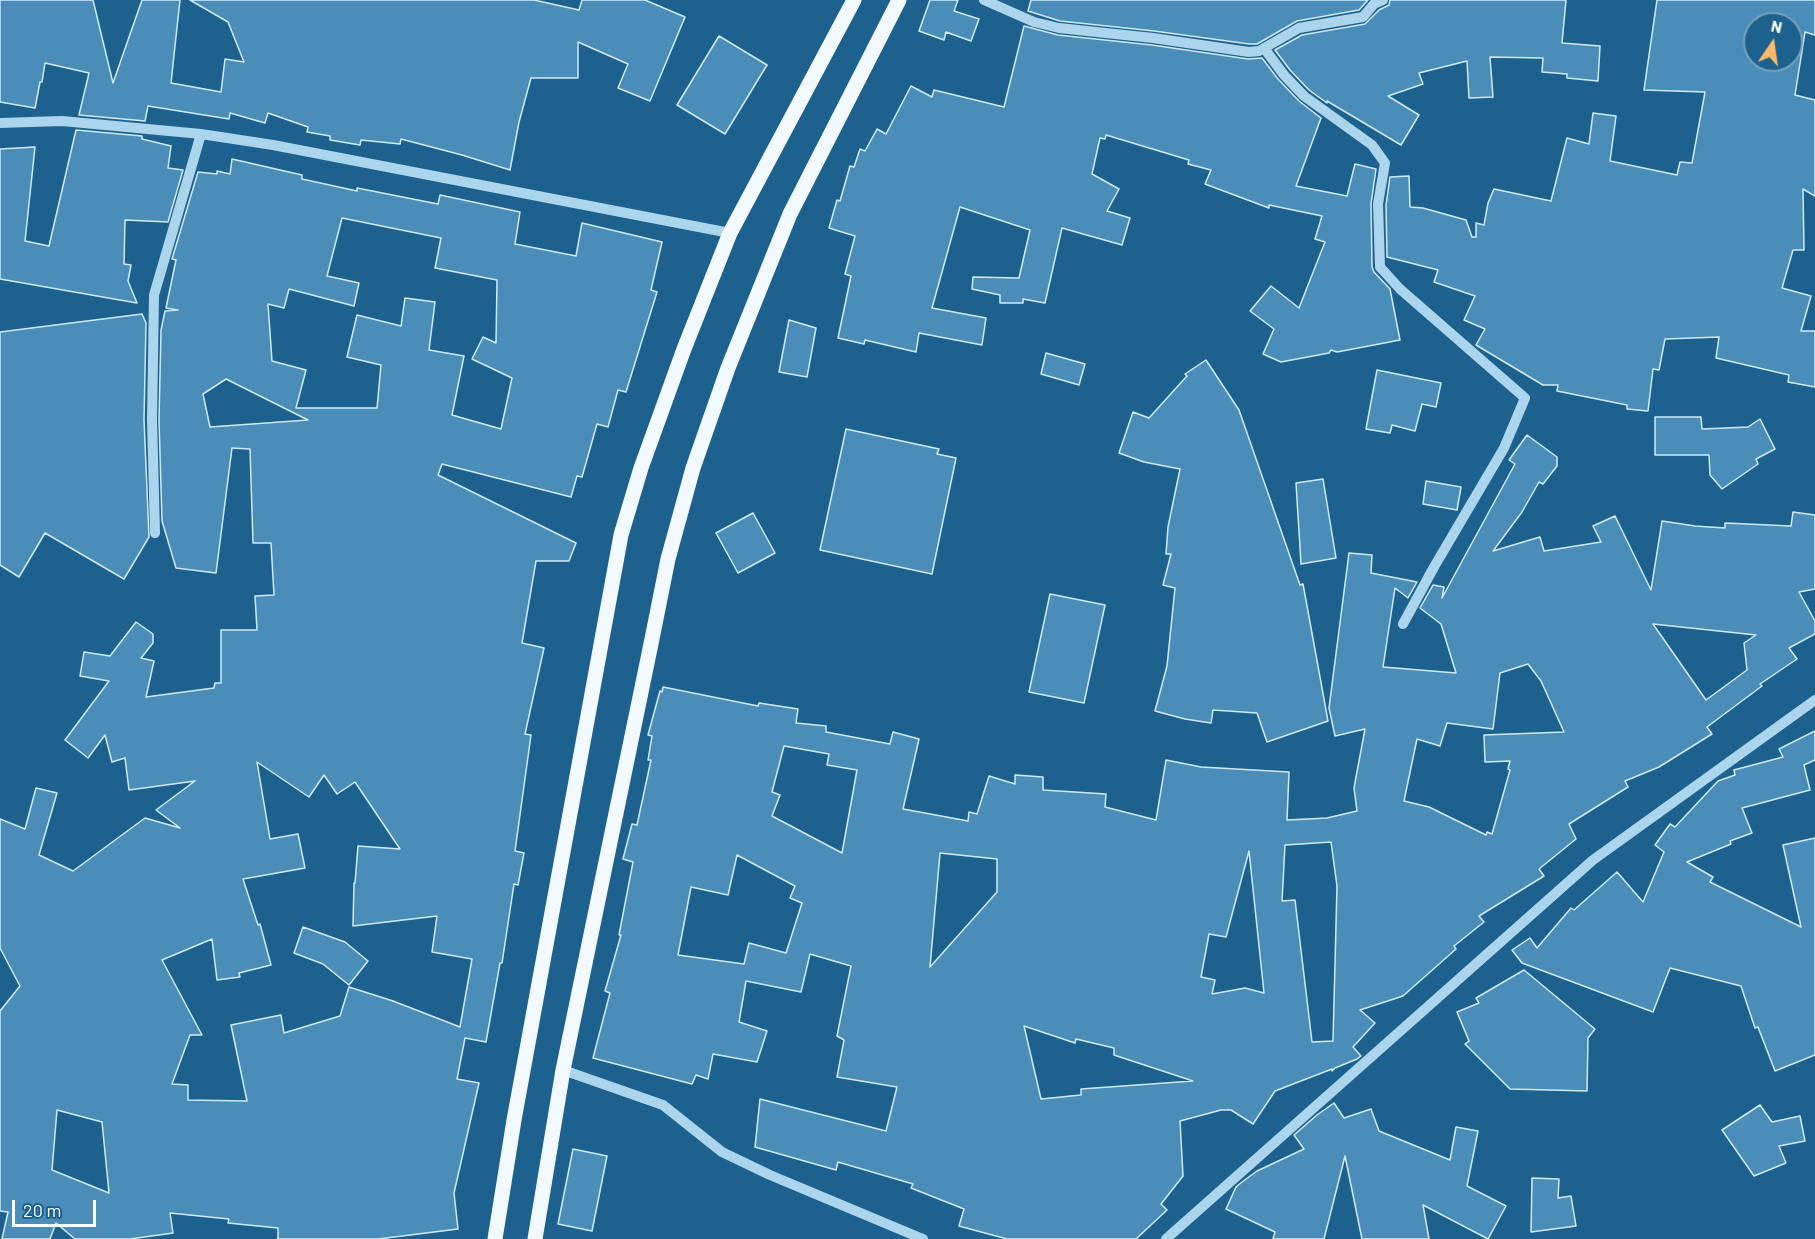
<!DOCTYPE html>
<html>
<head>
<meta charset="utf-8">
<style>
	body { margin:0 }
	#map { position:relative; width:1815px; height:1239px; overflow:hidden; background:#1d628e; font-family:Barlow,sans-serif }
	canvas { display:block }
	.north { position:absolute; left:1743px; top:12px; width:60px; height:60px; box-sizing:border-box; background:#1d628e; border:2px solid #77a1bb; border-radius:50%; rotate:13deg; font-size:16px; font-weight:700; line-height:24px; text-align:center; color:#fff }
	.north::after { content:''; display:block; margin:auto; width:21px; height:27px; background:#fdb96a; clip-path:polygon(50% 0,100% 100%,50% 72%,0 100%) }
	.scale { position:absolute; left:12px; top:1200px; width:84px; height:27px; box-sizing:border-box; border:3px solid #fff; border-top:0; padding-left:8px; font-size:18px; line-height:21px; white-space:nowrap; color:#fff; -webkit-text-stroke:4px #1d628e; paint-order:stroke }
</style>
</head>
<body>
<div id="map">
<canvas width="1815" height="1239"></canvas>
<div class="north">N</div>
<div class="scale">20 m</div>
</div>
<script>
const context = document.querySelector('canvas').getContext('2d');
context.lineJoin = 'round';
function paint(path, color) { context.fillStyle = color; context.fill(path, 'evenodd'); }
function strokePath(path, color, width, dash) { context.strokeStyle = color; context.lineWidth = width; context.lineCap = dash ? 'butt' : 'round'; context.setLineDash(dash || []); context.stroke(path); }
const building = new Path2D(`
	M0 0H93L113 83 142 0H180L171 83 221 92 225 59 244 62 228 22 190 0H534L579 10 582 0H645L685 17 650 101 618 88 628 64 578 42V78H531L519 122 510 170 462 155 401 139 400 144 361 140 360 145 330 140V136L307 132 308 127 268 113 265 123 230 113 229 119 148 106 145 121 79 115 89 73 45 63 42 82H40L35 108 0 102Z
	M930 0H958L954 11 979 19 971 41 946 32 944 40 919 31Z
	M1031 0H1368L1359 10 1297 21 1257 44H1249L1154 31 1060 21 1028 11Z
	M1390 0H1566L1562 43 1600 46 1598 81 1567 78V74L1542 72 1543 58 1490 57 1493 97 1469 98 1467 61 1419 73 1423 84 1388 96 1419 115 1401 145 1327 101V103L1309 90 1290 70 1275 50 1302 35 1365 24 1379 10 1389 5Z
	M1657 0H1815V35L1805 32 1795 95 1815 100V196L1803 189 1804 250H1793L1782 288 1811 296 1801 331H1815V387L1788 382 1789 375 1716 358 1719 337 1665 339 1659 370 1653 369 1648 411 1627 409V405L1557 391 1558 385H1543L1476 345 1485 329 1464 320 1475 296 1434 282 1438 270 1387 257 1386 205 1390 177 1409 176 1410 207 1423 208 1466 220 1472 237H1476V223L1484 225 1488 203 1494 189 1551 201 1567 138 1589 144 1593 113 1616 116 1610 161 1677 175 1680 162 1692 163 1705 92 1644 90ZM1755 24H1791V60H1755Z
	M1024 26 1058 35 1152 45 1248 59 1262 58 1278 79 1299 101 1321 118 1296 186 1347 196 1355 164 1376 169 1371 204 1372 267 1374 272 1390 289 1400 340 1337 352 1331 350 1329 353 1281 362 1263 354 1274 329 1250 311 1271 286 1299 308 1325 242 1315 239 1322 216 1269 205V208L1205 184 1211 170 1188 164 1189 160 1106 135 1105 139 1100 138 1092 174 1119 189 1107 211 1130 218 1122 245 1062 228 1045 303 1023 299V303H1000V295L972 289 973 277 1019 278 1030 230 960 207 932 308 986 318 982 345 919 333 916 352 865 340 864 344 838 338 851 276 845 274 855 236 829 228 837 200 840 201 850 166 854 167 860 149 865 151 877 129 886 134 911 86 932 97 934 90 1004 107Z
	M719 36 767 65 725 134 677 105Z
	M76 130 142 136V139L171 146 168 168 183 170 168 222 125 220 124 264 131 265 128 281 137 303 0 279V149L35 147 25 241 49 246Z
	M232 159 302 175V179L357 191V188L438 204 440 195 520 212 515 244 576 256 582 223 662 242 651 290 657 292 626 392 618 390 608 427 597 424 582 477 577 476 571 497 442 464 438 475 576 543 569 561H536L522 643 544 648 525 734 531 735 515 851 524 853 518 885 514 884 502 963H500L486 1042 465 1038 457 1079 479 1083 454 1193 458 1229 378 1239H278V1228L228 1223 229 1219 170 1213 173 1233 130 1239H75L56 1223 50 1239H2L8 1212 0 1211V1011L20 986 0 948V819L25 829 36 788 57 793 39 855 73 871 145 818 180 828 156 810 195 781 129 790 125 758 112 762 105 735 88 758 65 740 109 681 80 676 84 652 110 656 136 622 153 634V643L141 658 154 661 146 697 214 688 215 683H221V630H257L255 596 274 595 271 543H253L250 449 232 448 216 573 176 568 162 521 159 420 161 330 165 311 178 310 166 308 176 260 172 259 198 172 217 174V171L230 174ZM342 218 441 238 435 268 497 280 496 343 483 337 472 359 512 378 501 429 452 415 464 356 429 350 435 302 405 298 401 326 357 315 347 357 381 365 377 408H296L306 370 272 361 268 304 284 308 289 289 354 306 359 283 327 276ZM226 379 308 420 210 427 203 394ZM257 762 309 797 324 775 337 794 355 782 400 849 358 846 355 883H354L353 926 437 916 432 952 472 959 460 1027 393 1001 349 987 340 1016 284 1033 281 1015 231 1025 247 1101 188 1100V1085L172 1084 190 1035H202L162 960 212 939 217 980 240 977 239 973 271 965 260 924 258 925 243 879 305 868 298 834 270 839ZM57 1110 102 1122 109 1193 52 1170Z
	M142 314 146 323 144 420 149 537 124 579 45 533 19 577 0 565V332Z
	M789 320 816 328 807 377 779 372Z
	M1046 353 1085 364 1079 385 1041 374Z
	M1206 360 1239 410 1300 585 1303 584 1328 721 1267 742 1257 713 1213 710 1211 723 1185 719 1155 711 1167 666 1175 588 1163 585 1171 554H1166L1168 527 1180 469 1144 462 1119 453 1133 412 1149 418 1187 376 1185 374Z
	M1377 370 1441 383 1436 407 1422 404 1415 431 1392 425 1390 433 1366 429Z
	M1655 417H1701L1702 429 1748 427 1760 419 1775 449 1756 459 1758 464 1722 489 1710 475 1709 455H1655Z
	M846 429 939 449 937 454 956 458 932 574 820 550Z
	M1527 435 1557 457V466L1543 484 1539 482 1522 512 1493 551 1540 537 1544 551 1601 542 1593 526 1615 516 1651 590 1662 521 1695 526 1725 528V523L1791 526 1793 512 1815 515V589L1799 592 1815 621V634L1789 648 1797 659 1760 684 1762 686 1707 727 1712 734 1659 767 1625 781 1628 787 1569 824 1576 839 1539 869 1544 876 1479 916 1484 922 1454 946 1456 949 1403 996 1360 1010 1375 1023 1353 1047 1361 1056 1357 1059 1335 1068 1332 1071V1069L1275 1091 1253 1124 1231 1110H1221L1180 1121 1183 1176 1161 1204 1167 1210 1136 1239H1007L959 1226 964 1209 911 1188 913 1184 838 1162 836 1170 755 1147 760 1099 886 1131 897 1087 837 1077 844 1040 837 1036 851 966 810 954 801 992 746 981 739 1022 767 1031 757 1062 713 1054 708 1079 696 1075 692 1084 593 1058 610 993 605 991 621 935H619L633 862 623 859 632 824 637 825 651 760H648L652 736 648 735 660 691 662 692 663 687 758 706 759 703 798 709 796 723 826 726V732L890 744 893 732 919 739 903 809 968 821 969 812 977 814 989 776 1015 784V775L1043 777V790L1106 794 1105 807 1156 820 1166 760 1201 767 1289 772 1287 820 1327 818 1357 811 1354 788 1365 729 1335 736 1329 708 1349 553 1372 555 1371 573 1417 582 1408 598 1395 588 1383 667 1456 673 1441 624 1420 608 1433 585 1444 587 1442 598 1515 464 1509 460ZM1653 624 1756 635 1744 643 1747 670 1706 700ZM1528 664 1541 681 1564 732 1484 735 1485 762 1510 761 1508 769 1510 770 1492 834 1487 832 1486 835 1429 807 1404 801 1417 739 1440 746 1447 723 1493 729 1500 673ZM784 746 829 754 827 765 857 770 842 853 772 816 780 795 772 792ZM1331 842 1337 886 1333 1041 1312 1042 1295 900 1282 901 1285 845ZM1249 851 1264 993 1245 988 1212 994 1215 980 1201 977 1209 934 1226 937ZM940 853 997 859V892L930 967ZM737 855 795 886 790 898 802 903 786 953 749 943 744 964 678 955 691 887 728 895ZM1024 1026 1075 1043 1076 1039 1114 1048V1055L1193 1081 1081 1089V1095L1041 1099Z
	M1323 479 1336 558 1301 564 1296 483Z
	M1426 481 1461 487 1457 510 1423 504Z
	M753 513 775 553 738 573 716 533Z
	M1050 594 1105 605 1084 703 1029 692Z
	M1815 731V760L1804 765 1810 790 1742 808 1752 833 1730 841 1731 844 1687 862 1713 877 1710 882 1801 927 1783 845 1815 838V1055L1775 1071 1758 1027 1755 1028 1741 986 1670 968 1653 1012 1522 963 1512 950 1530 938 1537 948 1571 908 1574 910 1617 872 1643 902 1664 852 1655 845 1670 824 1675 827 1718 781 1735 775 1734 770 1783 757 1779 749Z
	M303 927 345 942 368 961 349 985 323 964 294 953Z
	M1524 970 1595 1029 1588 1038 1587 1091 1510 1089 1465 1044 1469 1041 1457 1012 1479 1003 1476 998Z
	M1334 1103 1344 1118 1371 1109 1379 1131 1450 1160 1456 1127 1478 1131 1467 1186 1506 1206 1488 1239 1423 1205 1429 1239H1362L1345 1156 1324 1239H1273L1275 1232 1226 1209 1236 1187 1242 1182 1257 1171 1304 1149 1294 1135 1317 1115Z
	M1760 1105 1772 1122 1800 1116 1805 1141 1779 1146 1786 1163 1754 1176 1722 1130Z
	M573 1149 607 1156 592 1231 558 1224Z
	M1532 1178 1559 1179 1558 1198 1571 1196 1576 1226 1531 1232Z`);
paint(building, '#4a8db8');
strokePath(building, '#d1eaf9', 1.5);
strokePath(new Path2D(`
	M984 0 1034 22 1059 28 1153 38 1249 52 1259 51 1299 28 1363 17 1374 4 1383 0
	M1264 48 1284 75 1304 96 1372 145 1385 163 1378 204 1380 267 1400 289 1525 398 1504 448 1434 567 1403 624
	M0 123 62 121 201 134 273 145 730 233
	M155 533 152 420 154 295 201 134
	M563 1070 663 1105 722 1152 770 1175 923 1239
	M1166 1239 1593 860 1815 700`), '#abd4ed', 10);
strokePath(new Path2D(`
	M495 1239 514 1120 621 535 641 468 684 349 730 233 854 0
	M535 1239 563 1070 652 639 668 559 693 468 728 368 790 214 899 0`), '#f2f9ff', 15);
</script>
</body>
</html>
